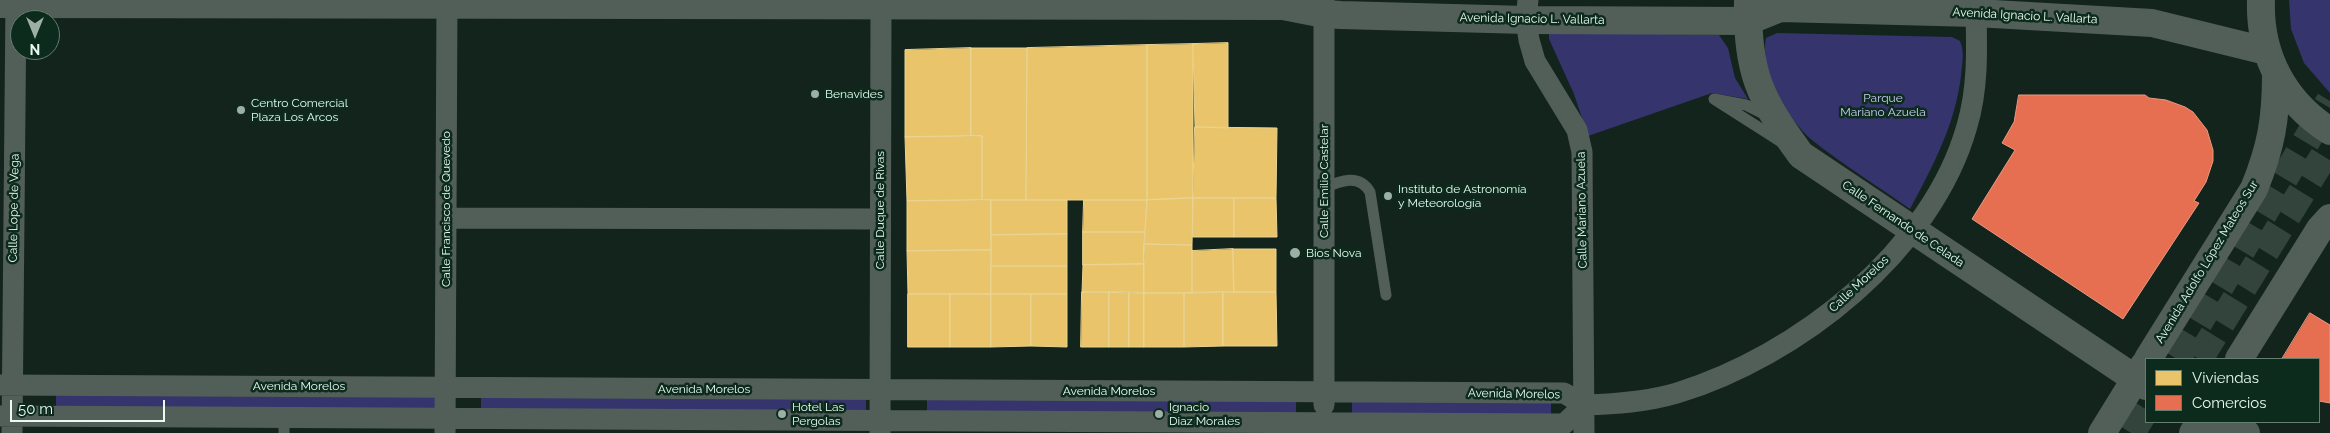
<!DOCTYPE html>
<html>
<head>
<meta charset="utf-8">
<style>
	body { margin:0 }
	#map { position:relative; width:2330px; height:433px; overflow:hidden; background:#13241c; font-family:Raleway,sans-serif }
	canvas { display:block }
	.legend { position:absolute; left:2145px; top:358px; width:175px; height:65px; box-sizing:border-box; background:#0c2b1d; border:1px solid #647e71; margin:0; padding:6px 9px; list-style:none; font-size:15px; color:#e9faf0 }
	.legend li { display:flex; align-items:center; gap:10px; height:25px }
	.legend b { width:25px; border:1px solid #647e71 }
	.north { position:absolute; left:10px; top:10px; width:50px; height:50px; box-sizing:border-box; background:#0c2b1d; border:1px solid #647e71; border-radius:50%; rotate:180deg; font-size:14px; font-weight:700; line-height:20px; text-align:center; color:#e9faf0 }
	.north::after { content:''; display:block; margin:auto; width:18px; height:22px; background:#9eafa6; clip-path:polygon(50% 0,100% 100%,50% 72%,0 100%) }
	.scale { position:absolute; left:10px; top:400px; width:155px; height:22px; box-sizing:border-box; border:2px solid #e9faf0; border-top:0; padding-left:6px; font-size:15px; line-height:18px; white-space:nowrap; color:#e9faf0; -webkit-text-stroke:4px #0c2b1d; paint-order:stroke }
</style>
</head>
<body>
<div id="map">
<canvas width="2330" height="433"></canvas>
<ul class="legend">
<li><b style="height:14px;background:#e9c46a"></b>Viviendas</li>
<li><b style="height:14px;background:#e76f51"></b>Comercios</li>
</ul>
<div class="north">N</div>
<div class="scale">50 m</div>
</div>
<script>
const context = document.querySelector('canvas').getContext('2d');
context.lineJoin = 'round';
function paint(path, color) { context.fillStyle = color; context.fill(path, 'evenodd'); }
function strokePath(path, color, width, dash) { context.strokeStyle = color; context.lineWidth = width; context.lineCap = dash ? 'butt' : 'round'; context.setLineDash(dash || []); context.stroke(path); }
function label(font, color, halo, rows, align = 'center') {
  context.font = font + ' Raleway,sans-serif'; context.lineWidth = 5; context.setLineDash([]); context.textBaseline = 'middle'; context.strokeStyle = halo; context.fillStyle = color; for (const [text, x, y, turn = 0] of rows) {
    context.save(); context.translate(x, y); context.rotate((+turn || 0) * Math.PI / 180); context.textAlign = isNaN(turn) ? turn : align; if (halo) context.strokeText(text, 0, 0); context.fillText(text, 0, 0); context.restore();
  }
}
paint(new Path2D(`
	M2289 0H2330V93L2304 63 2291 29Z
	M1549 32 1719 35 1728 48 1735 78 1748 99 1712 93 1588 136 1574 94 1549 39Z
	M1777 33 1952 37 1960 41C1965 53 1962 63 1961 76 1955 125 1933 166 1910 209 1878 186 1843 165 1812 140 1788 120 1759 69 1766 38Z
	M56 392 436 394V412L56 410Z
	M866 393V411L481 412V394Z
	M927 396 1296 397V414L927 413Z
	M1551 400V414H1352V401Z`), '#36346d');
const homes = new Path2D(`
	M1228 43V128L1195 127 1193 44Z
	M1193 44V198L1147 200V45Z
	M1147 45V200H1026L1027 48Z
	M971 48V136L905 137V50Z
	M971 48H1027L1026 200H982V136H971Z
	M1195 127 1277 128 1276 198H1193Z
	M982 136V200L907 201 905 137Z
	M1193 198H1234V237H1193Z
	M1193 198 1192 245 1144 244 1147 200Z
	M1234 198H1276L1277 237H1234Z
	M991 200H1067V234L991 235Z
	M991 200V250L907 251V201Z
	M1084 200H1147L1145 232H1083Z
	M1083 232H1145L1144 264 1083 265Z
	M1067 234V266H991V235Z
	M1144 244 1192 245V293H1144Z
	M1233 249 1234 292 1192 293V251Z
	M1233 249H1276V292H1234Z
	M991 250V294H908L907 251Z
	M1144 264V293L1082 292 1083 265Z
	M991 266H1067V294H991Z
	M1082 292H1109V347H1081Z
	M1109 292H1129V347H1109Z
	M1129 292 1144 293V347H1129Z
	M1223 292H1276L1277 346H1223Z
	M1223 292V346L1184 347V293Z
	M1144 293H1184V347H1144Z
	M908 294H950V347H908Z
	M950 294H991V347H950Z
	M991 294H1031V346L991 347Z
	M1031 294H1067V347L1031 346Z`);
paint(homes, '#e9c46a');
strokePath(homes, '#e9d492', 1);
const shops = new Path2D(`
	M2019 95H2145L2149 98 2166 100 2185 107 2193 112 2207 130 2213 150V161L2206 182 2194 201 2199 203 2123 319 1972 219 2015 150 2002 143 2014 122Z
	M2310 313 2330 325V403L2319 401V359H2282Z`);
paint(shops, '#e76f51');
strokePath(shops, '#e89981', 1);
strokePath(new Path2D(`
	M2177 359 2330 101
	M2199 359 2330 146
	M2131 433 2146 409`), '#33443c', 28, [28, 14]);
strokePath(new Path2D(`
	M1768 116 1746 105 1714 99 1783 143
	M1324 188C1340 181 1359 173 1370 192L1386 295
	M284 433V417`), '#525f58', 11);
strokePath(new Path2D(`
	M1324 0V405
	M1528 0 1526 20 1529 40 1535 61 1577 130 1582 152 1584 433
	M447 218 880 219
	M0 385 1564 393 1584 405
	M1584 405C1615 404 1647 402 1677 393 1798 356 1932 251 1967 126 1978 89 1977 51 1976 13
	M0 416 1564 424 1584 405
	M12 433 16 0
	M445 433 447 0
	M880 433 881 0`), '#525f58', 21);
strokePath(new Path2D(`
	M1748 0C1747 72 1759 98 1801 155L2146 386
	M2261 0C2259 55 2284 102 2330 131
	M1763 2 1780 8 1976 13 2152 23 2266 51
	M0 4 1283 6 1324 14 1341 15 1526 20 1748 21 1780 8
	M2148 359 2254 189C2271 147 2276 120 2276 74
	M2239 359 2320 229 2330 218
	M2218 422 2246 433
	M2102 433 2144 365
	M2193 433 2200 422`), '#525f58', 28);
for (const [x, y, r, color] of [
	[815,94,5,"#9eafa6"],
	[241,110,5,"#9eafa6"],
	[1388,196,5,"#9eafa6"],
	[1295,253,6,"#9eafa6"],
	[782,414,5,"#9eafa6"],
	[1159,414,5,"#9eafa6"]
]) { const dot = new Path2D(); dot.arc(x, y, r, 0, 2 * Math.PI); context.fillStyle = color; context.fill(dot); strokePath(dot, '#0c2b1d', 2); }
label('12px', '#e9faf0', '#0c2b1d', [
	["Avenida Ignacio L. Vallarta",2025,16,3],
	["Avenida Ignacio L. Vallarta",1532,19,1],
	["Calle Emilio Castelar",1324,181,-90],
	["Calle Lope de Vega",14,208,-89],
	["Calle Francisco de Quevedo",446,209,-90],
	["Calle Duque de Rivas",880,210,-90],
	["Calle Mariano Azuela",1582,210,-91],
	["Calle Fernando de Celada",1903,224,34],
	["Avenida Adolfo López Mateos Sur",2207,262,-59],
	["Calle Morelos",1859,284,-43],
	["Avenida Morelos",299,386],
	["Avenida Morelos",704,389],
	["Avenida Morelos",1109,391],
	["Avenida Morelos",1514,394,1]
]);
label('12px', '#e9faf0', '#0c2b1d', [
	["Benavides",825,94],
	["Centro Comercial",251,103],
	["Plaza Los Arcos",251,117],
	["Instituto de Astronomía",1398,189],
	["y Meteorología",1398,203],
	["Bios Nova",1306,253],
	["Hotel Las",792,407],
	["Pergolas",792,421],
	["Ignacio",1169,407],
	["Diaz Morales",1169,421]
], 'left');
label('12px', '#cbcef7', '#0c2b1d', [
	["Parque",1883,98],
	["Mariano Azuela",1883,112]
]);
</script>
</body>
</html>
